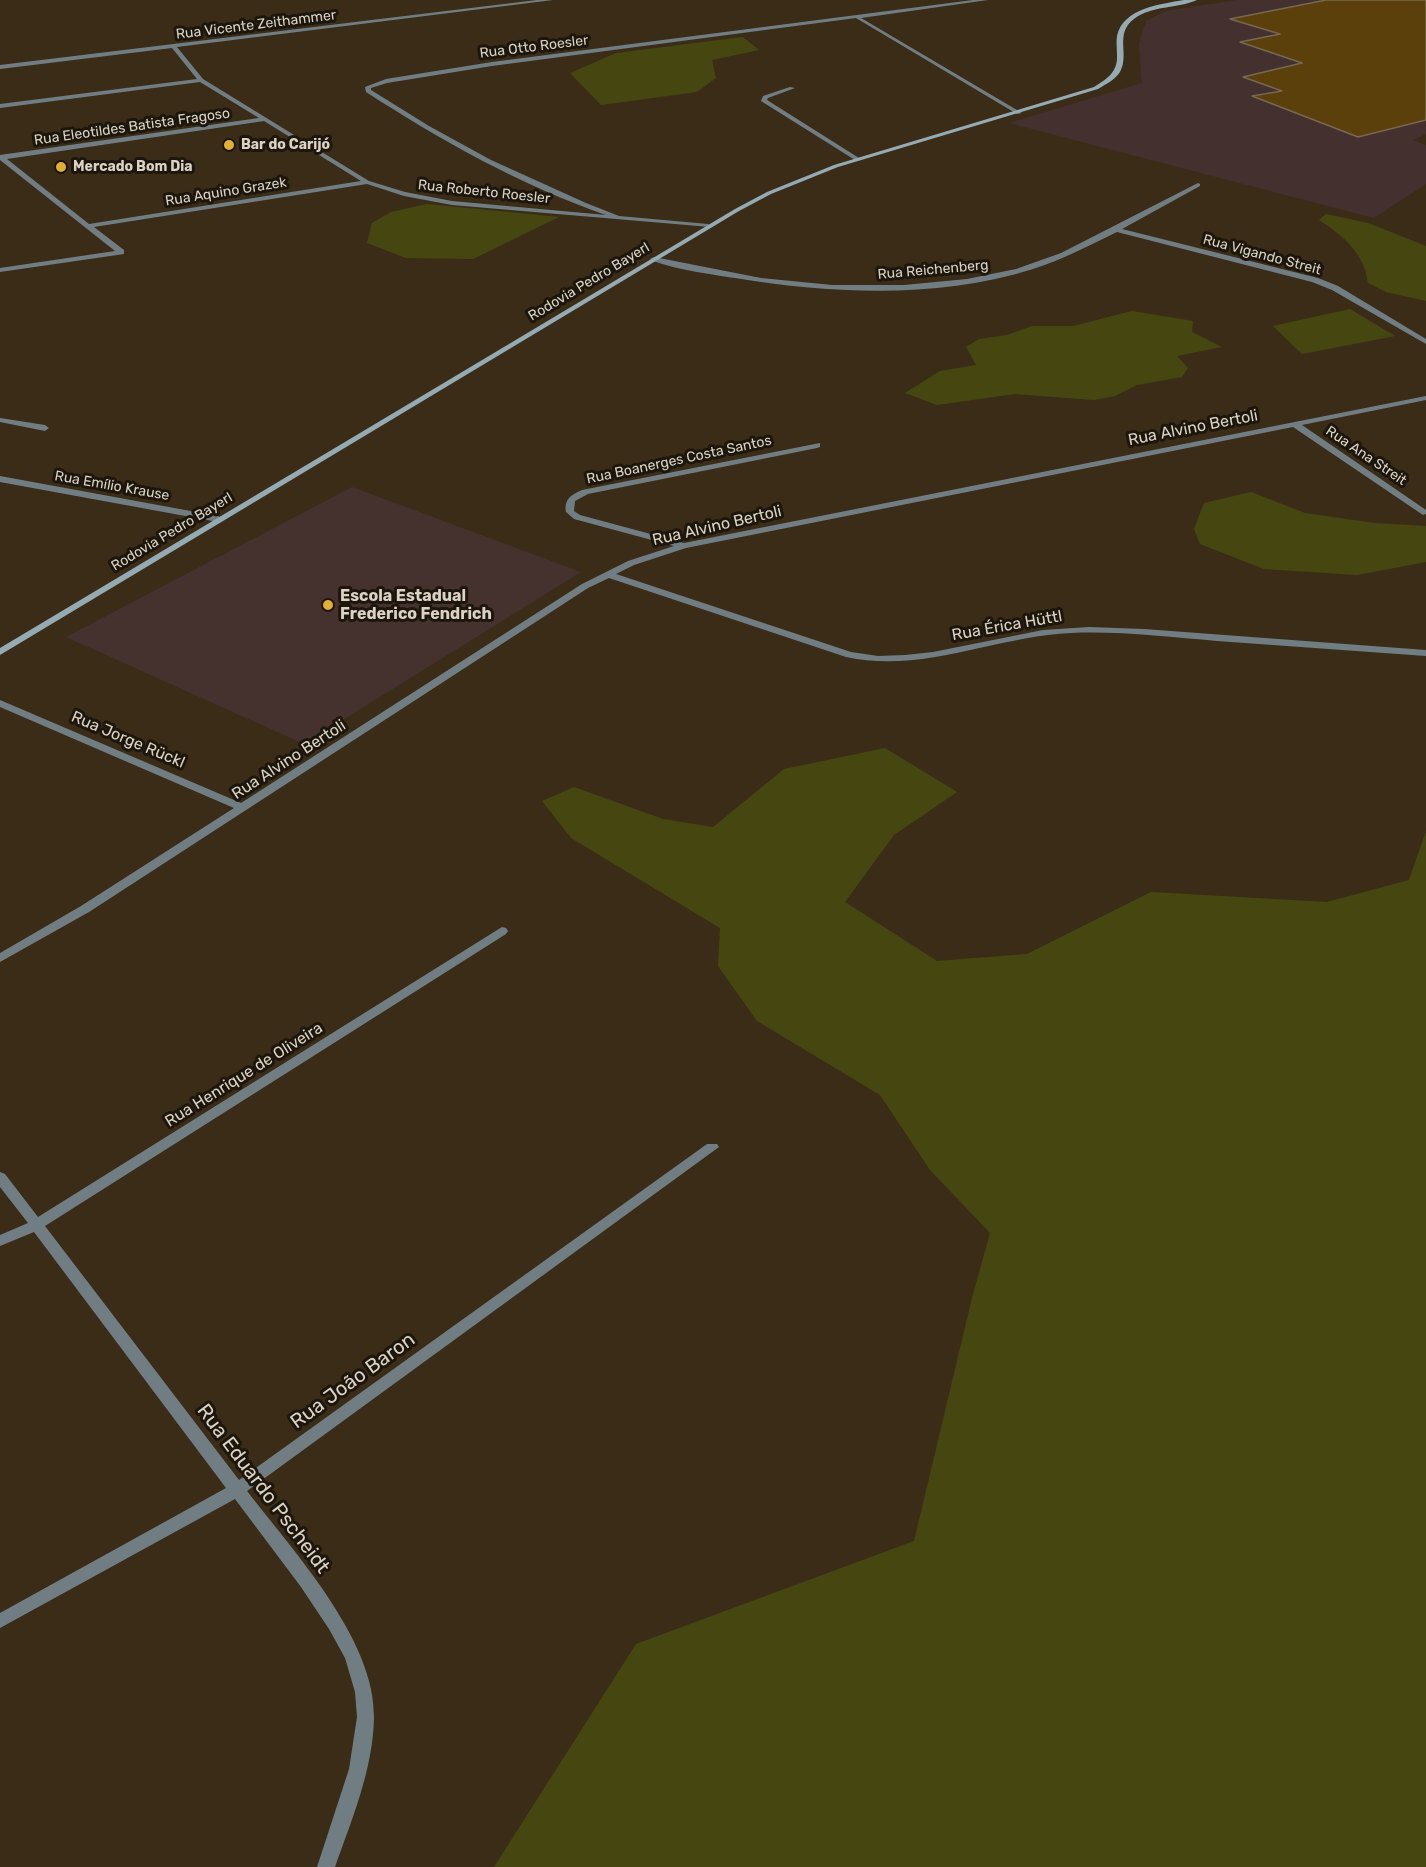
<!DOCTYPE html>
<html>
<head>
<meta charset="utf-8">
<style>
	body { margin:0 }
	canvas { display:block; background:#3a2c17 }
</style>
</head>
<body>
<canvas width="1426" height="1867"></canvas>
<script>
const context = document.querySelector('canvas').getContext('2d');
context.lineJoin = 'round';
function paint(path, color) { context.fillStyle = color; context.fill(path, 'evenodd'); }
function strokePath(path, color, width, dash) { context.strokeStyle = color; context.lineWidth = width; context.lineCap = dash ? 'butt' : 'round'; context.setLineDash(dash || []); context.stroke(path); }
function label(font, color, halo, rows, align = 'center') {
  context.font = font + ' Rubik,sans-serif'; context.lineWidth = 6; context.setLineDash([]); context.textBaseline = 'middle'; context.strokeStyle = halo; context.fillStyle = color; for (const [text, x, y, turn = 0] of rows) {
    context.save(); context.translate(x, y); context.rotate((+turn || 0) * Math.PI / 180); context.textAlign = isNaN(turn) ? turn : align; if (halo) context.strokeText(text, 0, 0); context.fillText(text, 0, 0); context.restore();
  }
}
paint(new Path2D(`
	M1237 0H1426V134L1413 140 1426 145V184L1374 218 1009 123 1142 83 1139 44 1146 21 1166 11Z`), '#453030');
paint(new Path2D(`
	M352 487 581 572 304 744 66 637Z`), '#45312e');
paint(new Path2D(`
	M743 37 759 50 712 60 716 78 697 92 601 105 570 73 616 53Z
	M427 204 559 217 473 259 406 258 367 243 372 223 391 212Z
	M1326 214 1368 223 1426 246V301L1386 292 1368 283C1364 252 1343 236 1319 220Z
	M1350 309 1395 336 1302 354 1273 326Z
	M1132 311 1193 321 1192 332 1222 347 1177 356 1188 368 1182 377 1137 385 1115 396 1094 400 1015 394 937 405 905 393 940 371 976 365 966 347 979 339 1007 335 1032 326H1073Z
	M1251 492 1305 513 1374 523 1426 526V562L1357 575 1264 569 1200 544 1194 529 1204 503Z
	M885 748 957 792 894 835 845 902 937 961 1027 954 1151 892 1327 902 1409 880 1426 831V1867H494L636 1644 914 1541 972 1298 990 1233 930 1170 880 1095 757 1021 718 966 720 928 571 838 542 801 574 787 663 819 713 827 784 769Z`), '#464710');
const building = new Path2D(`
	M1326 0H1426V120L1358 137 1252 96 1282 91 1243 77 1302 63 1240 42 1280 34 1230 19Z`);
paint(building, '#5c400c');
strokePath(building, '#776850', 1.5);
paint(new Path2D(`
	M537 0H553L177 47 203 79 369 181 405 192 452 201 606 215C520 185 442 141 366 92L365 87 386 79 492 62 973 0H988L861 18 1022 113 1017 114 856 18 492 66 387 83 371 88V90L429 126 491 160 586 203 619 216 708 224 711 226 710 227 452 205 404 196 367 184 94 227 124 250V254L0 272V268L115 251 0 160V155L259 118 200 82 0 108V104L197 79 172 48 0 69V65ZM264 121 361 181 89 224 7 159Z
	M790 87 795 88 768 98 767 100 859 158V160H855L761 101 763 96Z
	M1198 183 1200 184V186L1122 229 1318 278 1338 286 1426 339V344L1332 290 1312 282 1117 232C1090 245 1062 260 1033 269 938 299 832 294 735 278 715 275 665 268 650 259L654 257 761 278 832 285H904L967 279 1016 269 1061 253Z
	M1426 396V400L1302 425 1426 510V514L1423 515 1293 427 686 548 634 565 616 574 851 652 878 656 905 655 933 652 1043 630 1089 627 1144 629 1426 650V656C1356 651 1287 646 1217 641 1169 637 1120 631 1071 633 996 636 923 674 846 657L609 578 588 588 89 912 0 962V953L81 906 234 808 0 707V700L241 803 582 584 628 561 674 546 574 519 566 512C564 499 571 495 582 490L820 443V447L817 448 588 494 575 501 574 511 580 515 684 543Z
	M0 418 45 425 49 428 45 431 0 422Z
	M0 476 218 516 223 519 218 522 0 482Z
	M502 927 506 928 508 931 506 934 45 1226 239 1480 707 1144H717L719 1147 247 1491C293 1551 376 1640 374 1718 373 1769 352 1819 335 1867H317L349 1769 357 1717 355 1692 345 1658 329 1629 301 1587 235 1499 0 1628V1613L226 1488 34 1232 0 1246V1235L28 1223 0 1187V1172L5 1174 38 1217Z`), '#707e83');
paint(new Path2D(`
	M1184 0H1197C1177 9 1152 5 1134 19 1114 34 1130 54 1120 72 1115 80 1106 84 1098 89L838 167 771 194 739 211 0 655V648L735 209 767 192 834 165 1094 87C1107 79 1118 72 1117 55 1117 48 1116 42 1117 36 1123 8 1161 4 1184 0Z`), '#95abb3');
for (const [x, y, r, color] of [
	[229,145,6,"#e1af34"],
	[61,167,6,"#e1af34"],
	[328,605,6,"#e1af34"]
]) { const dot = new Path2D(); dot.arc(x, y, r, 0, 2 * Math.PI); context.fillStyle = color; context.fill(dot); strokePath(dot, '#1c160c', 2); }
label('14px', '#dbd2c5', '#1c160c', [
	["Rua Vicente Zeithammer",256,25,-7],
	["Rua Otto Roesler",534,47,-7],
	["Rua Eleotildes Batista Fragoso",132,127,-8],
	["Rua Aquino Grazek",226,192,-9],
	["Rua Roberto Roesler",484,192,6],
	["Rua Vigando Streit",1262,255,15],
	["Rua Reichenberg",933,270,-5],
	["Rodovia Pedro Bayerl",589,282,-31],
	["Rua Ana Streit",1366,456,34],
	["Rua Boanerges Costa Santos",679,460,-12],
	["Rua Emílio Krause",112,486,10],
	["Rodovia Pedro Bayerl",172,532,-31]
]);
label('bold 14px', '#dbd2c5', '#1c160c', [
	["Bar do Carijó",241,145],
	["Mercado Bom Dia",73,167]
], 'left');
label('16px', '#dbd2c5', '#1c160c', [
	["Rua Alvino Bertoli",1193,428,-11],
	["Rua Alvino Bertoli",717,526,-13],
	["Rua Érica Hüttl",1007,626,-10],
	["Rua Jorge Rückl",128,740,23],
	["Rua Alvino Bertoli",289,760,-33],
	["Rua Henrique de Oliveira",244,1075,-32]
]);
label('bold 16px', '#dbd2c5', '#1c160c', [
	["Escola Estadual",340,596],
	["Frederico Fendrich",340,614]
], 'left');
label('20px', '#dbd2c5', '#1c160c', [
	["Rua João Baron",353,1381,-36],
	["Rua Eduardo Pscheidt",263,1489,53]
]);
</script>
</body>
</html>
